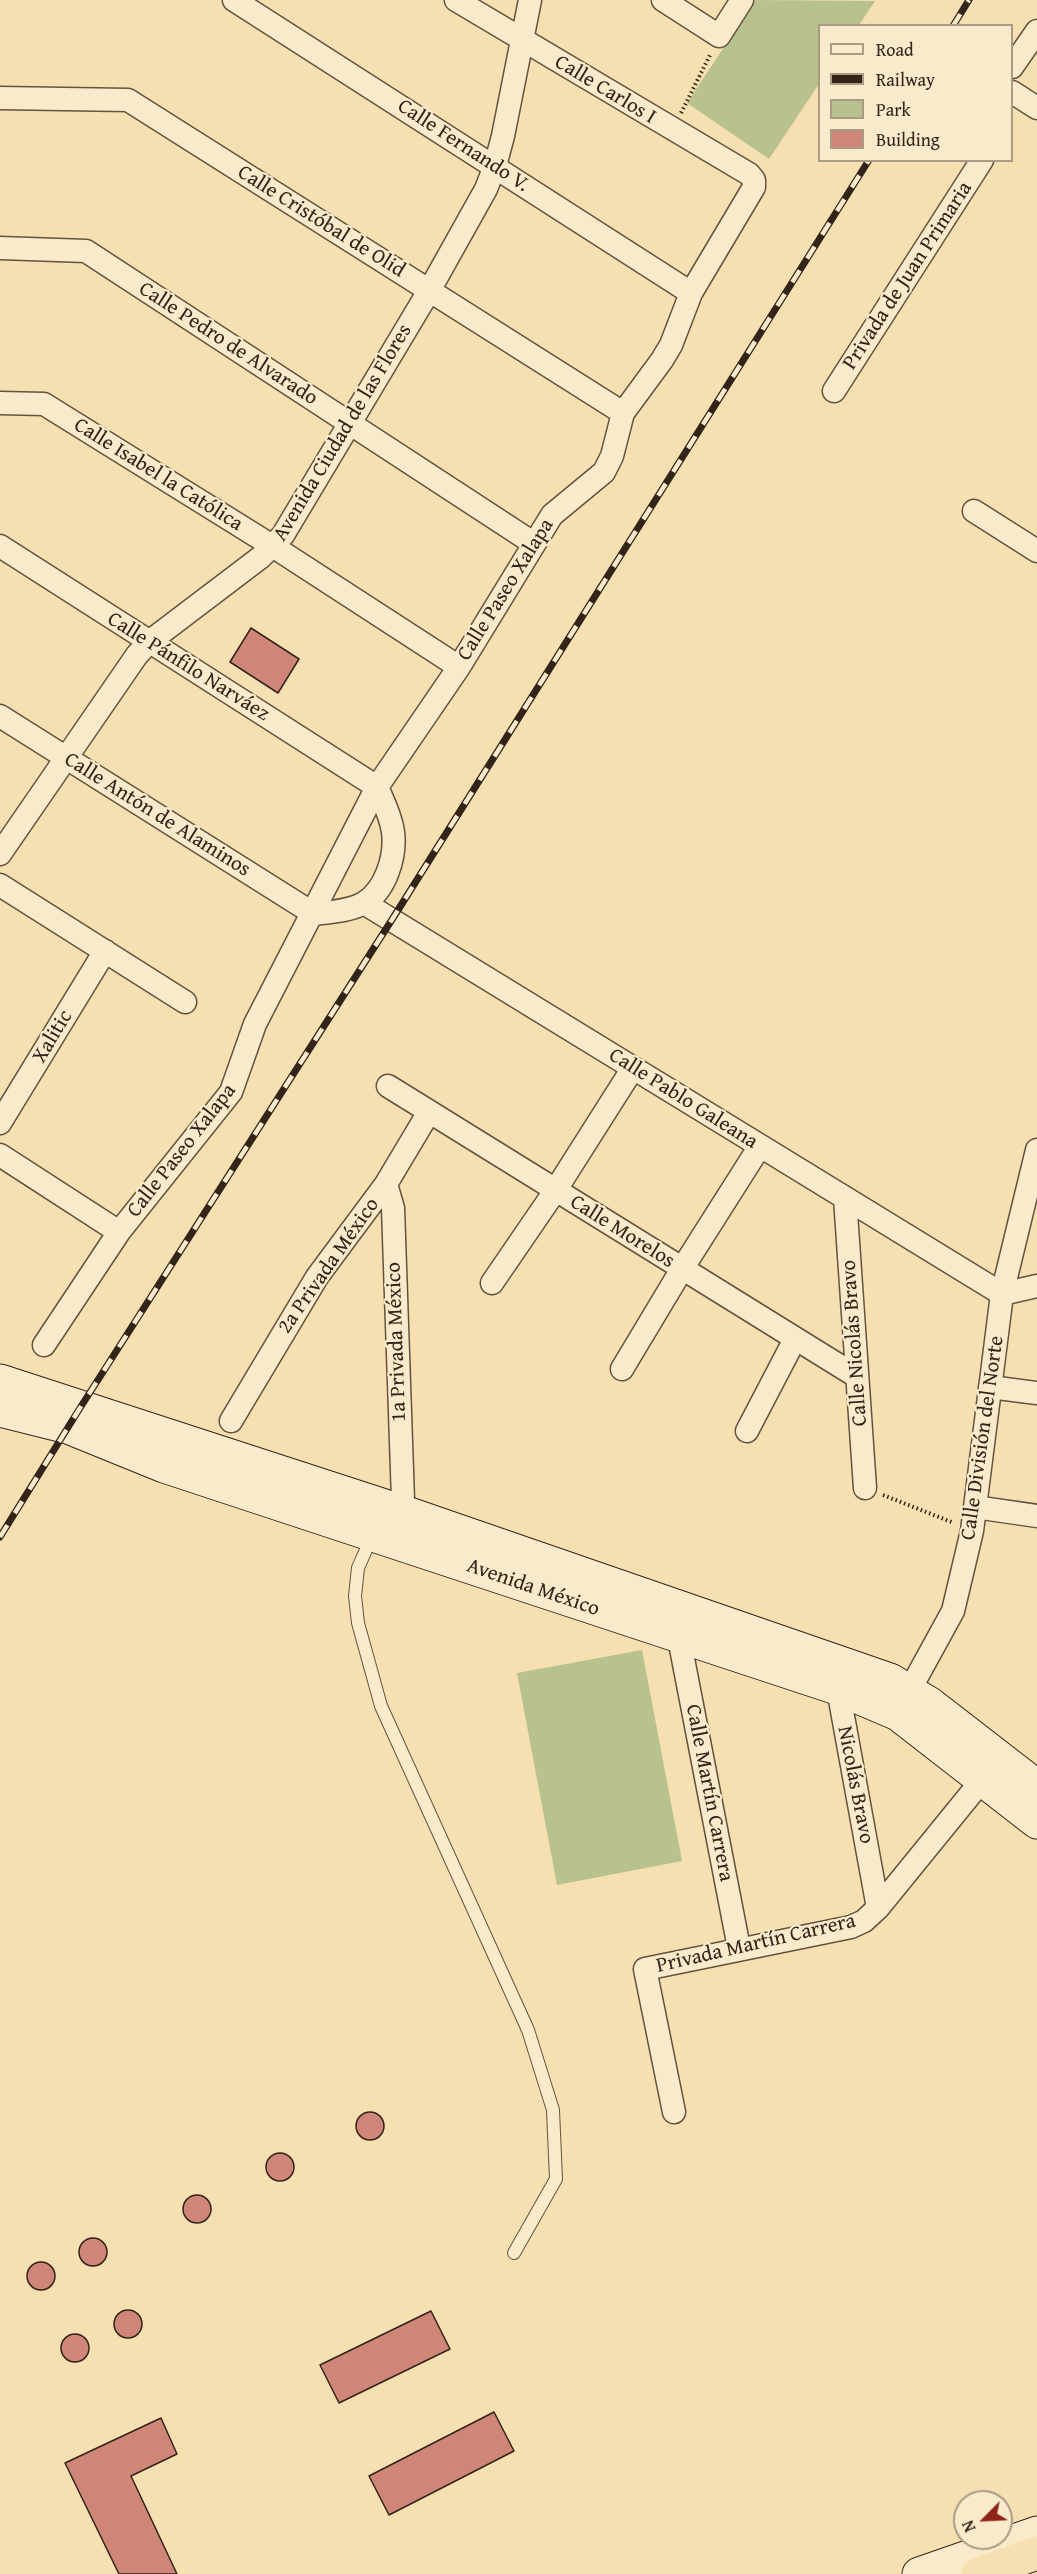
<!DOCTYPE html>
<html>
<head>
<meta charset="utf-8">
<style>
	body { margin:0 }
	#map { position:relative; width:1037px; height:2574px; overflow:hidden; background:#f6dfb1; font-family:"Gentium Book Plus",serif }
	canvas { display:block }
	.legend { position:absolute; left:818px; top:24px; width:195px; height:138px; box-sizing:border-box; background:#f9eacc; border:2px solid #a99b84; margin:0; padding:8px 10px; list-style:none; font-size:18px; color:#322419 }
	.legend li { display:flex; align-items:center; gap:12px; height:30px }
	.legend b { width:30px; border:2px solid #a99b84 }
	.north { position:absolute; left:953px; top:2490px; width:60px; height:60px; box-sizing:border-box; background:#f9eacc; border:2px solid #a99b84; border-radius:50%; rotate:246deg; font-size:16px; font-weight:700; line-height:24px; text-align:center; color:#322419 }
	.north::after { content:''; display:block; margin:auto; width:21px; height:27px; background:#8f2418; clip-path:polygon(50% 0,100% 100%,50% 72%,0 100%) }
</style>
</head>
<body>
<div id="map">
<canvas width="1037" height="2574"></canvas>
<ul class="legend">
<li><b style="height:8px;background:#f9eacc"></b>Road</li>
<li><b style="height:8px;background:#322419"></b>Railway</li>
<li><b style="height:16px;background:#b8c28e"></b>Park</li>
<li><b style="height:16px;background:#cf8678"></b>Building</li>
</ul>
<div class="north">N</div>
</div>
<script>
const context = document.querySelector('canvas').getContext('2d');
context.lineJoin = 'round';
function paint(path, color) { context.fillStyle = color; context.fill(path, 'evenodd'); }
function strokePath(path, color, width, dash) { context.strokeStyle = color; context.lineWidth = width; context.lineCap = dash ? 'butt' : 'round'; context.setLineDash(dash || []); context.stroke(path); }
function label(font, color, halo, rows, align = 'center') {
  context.font = font + ' "Gentium Book Plus",serif'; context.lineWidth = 4.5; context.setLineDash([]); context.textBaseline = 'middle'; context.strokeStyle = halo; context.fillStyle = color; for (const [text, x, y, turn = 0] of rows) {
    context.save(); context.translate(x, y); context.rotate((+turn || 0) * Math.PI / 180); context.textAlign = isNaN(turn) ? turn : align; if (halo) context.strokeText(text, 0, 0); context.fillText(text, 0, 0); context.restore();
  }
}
paint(new Path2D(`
	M755 0 875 1 859 25 820 26 819 84 769 159 687 103Z
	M642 1650 682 1861 557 1885 517 1673Z`), '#b8c28e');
const building = new Path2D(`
	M251 628 299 659 278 693 230 662Z
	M356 2126a14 14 0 1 1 28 0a14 14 0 1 1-28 0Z
	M266 2167a14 14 0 1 1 28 0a14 14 0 1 1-28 0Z
	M183 2209a14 14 0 1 1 28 0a14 14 0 1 1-28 0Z
	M79 2252a14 14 0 1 1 28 0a14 14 0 1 1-28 0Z
	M27 2276a14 14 0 1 1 28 0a14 14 0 1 1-28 0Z
	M114 2324a14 14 0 1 1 28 0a14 14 0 1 1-28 0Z
	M431 2311 450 2349 339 2403 320 2365Z
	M61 2348a14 14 0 1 1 28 0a14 14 0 1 1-28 0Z
	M494 2412 514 2451 389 2515 369 2476Z
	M161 2418 177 2454 131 2476 177 2574H119L65 2463Z`);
paint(building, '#cf8678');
strokePath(building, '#322419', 1.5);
const service = new Path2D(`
	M372 1536 358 1568 355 1596 358 1623 381 1706 528 2030 553 2110 556 2179 514 2253`);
const minor = new Path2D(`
	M234 0 691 293
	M663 0 719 36 742 0
	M1012 67 1037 31
	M1012 92 1037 108
	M0 98 128 100 623 413
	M0 248 86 251 533 543
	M834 391 982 160
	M0 403 44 404 274 547 459 667
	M974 511 1037 551
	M0 546 377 787C383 801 391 816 393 832 396 856 386 890 364 903 350 911 330 912 314 914L0 716
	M0 854 137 655 149 642 261 557 283 535 429 291 486 189 495 166 503 136 530 0
	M0 885 185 1002
	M364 903 1002 1294 1037 1286
	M388 1086 856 1376
	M0 1123 105 951
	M0 1155 119 1232
	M386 1184 393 1208 403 1500
	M845 1198 865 1488
	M492 1283 555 1191 633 1068
	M44 1345 119 1232 231 1092 255 1024 377 787 459 667 552 515 604 472 612 456 623 413 662 360 671 345 691 293 754 187V180L749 174 456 0
	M622 1369 682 1269 760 1146
	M990 1387 1037 1393
	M231 1421 317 1277 386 1184 429 1112
	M747 1431 795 1339
	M975 1507 1037 1516
	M679 1638 739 1948
	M836 1678 878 1908
	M902 1704 953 1611 972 1531 1002 1294 1037 1150
	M674 2112 645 1969 851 1927 864 1921 878 1908 983 1779`);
const secondary = new Path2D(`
	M0 1381 409 1514 890 1680 930 1704 1037 1787
	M0 1410 68 1427 164 1466 837 1688 898 1714 1037 1822
	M919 2574 1037 2533`);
const trunk = new Path2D(`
	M978 2574 1037 2553`);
strokePath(service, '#63533f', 14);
strokePath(minor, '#63533f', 25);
strokePath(secondary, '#322419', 35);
strokePath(trunk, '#322419', 35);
strokePath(new Path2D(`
	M681 113 711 53
	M883 1495 954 1523`), '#322419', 4, [1.5, 3]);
strokePath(service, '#f9eacc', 12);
strokePath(minor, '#f9eacc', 22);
strokePath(secondary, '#f9eacc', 33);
strokePath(trunk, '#f6dfb1', 33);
const rail = new Path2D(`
	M953 26 969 0
	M0 1537 80 1408 393 918 869 160`);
strokePath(rail, '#322419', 7);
strokePath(rail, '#f9eacc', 4.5, [14]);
label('21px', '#322419', '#f9eacc', [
	["Calle Carlos I",605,90,31],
	["Calle Fernando V.",463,146,33],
	["Calle Cristóbal de Olid",321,222,32],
	["Privada de Juan Primaria",908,276,-57],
	["Calle Pedro de Alvarado",228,344,33],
	["Avenida Ciudad de las Flores",343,433,-59],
	["Calle Isabel la Católica",158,475,32],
	["Calle Paseo Xalapa",506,590,-58],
	["Calle Pánfilo Narváez",188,667,32],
	["Calle Antón de Alaminos",157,815,32],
	["Xalitic",53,1037,-59],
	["Calle Pablo Galeana",683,1099,32],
	["Calle Paseo Xalapa",182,1151,-52],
	["Calle Morelos",622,1232,32],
	["2a Privada México",329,1266,-55],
	["1a Privada México",397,1342,-92],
	["Calle Nicolás Bravo",855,1343,-94],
	["Calle División del Norte",983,1438,-82],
	["Avenida México",533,1588,19],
	["Nicolás Bravo",855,1785,79],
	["Calle Martín Carrera",709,1793,79],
	["Privada Martín Carrera",756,1944,-13]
]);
</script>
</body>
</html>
